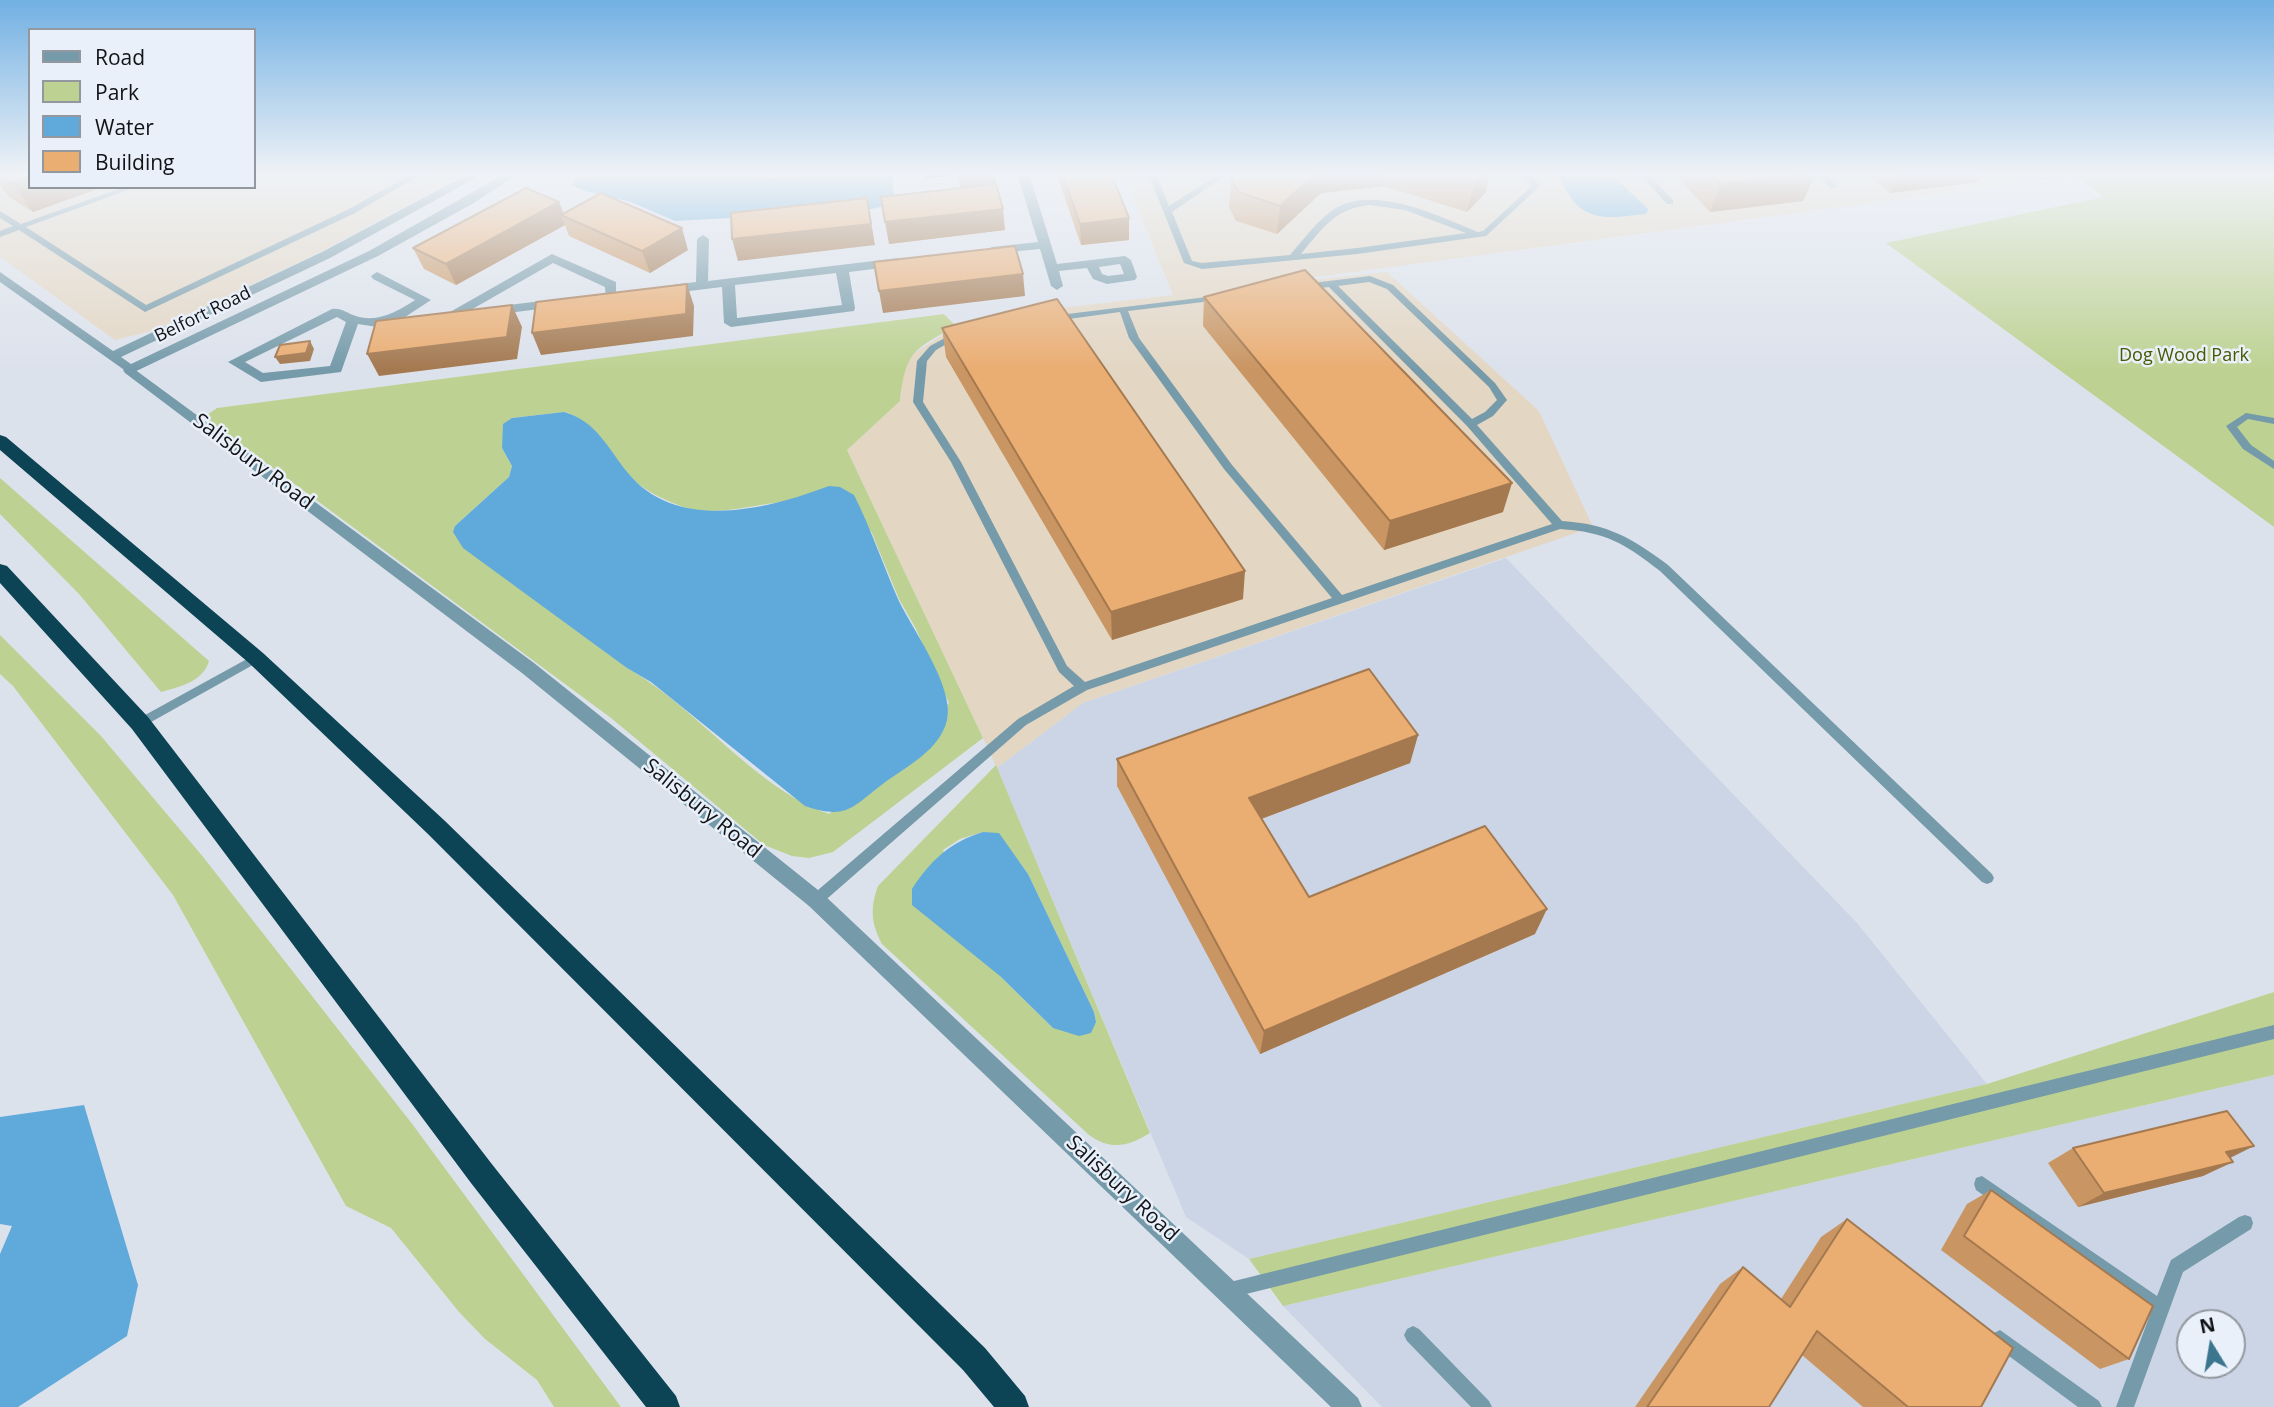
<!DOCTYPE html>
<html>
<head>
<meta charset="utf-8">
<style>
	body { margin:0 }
	#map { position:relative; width:2274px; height:1407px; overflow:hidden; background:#dce2ec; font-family:"Open Sans",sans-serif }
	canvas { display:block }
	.legend { position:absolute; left:28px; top:28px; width:228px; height:161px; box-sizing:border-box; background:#e9f0f9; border:2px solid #93989f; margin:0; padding:9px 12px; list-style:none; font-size:21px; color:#111317 }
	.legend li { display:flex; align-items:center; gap:14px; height:35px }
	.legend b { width:35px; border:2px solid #93989f }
	.north { position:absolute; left:2176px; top:1309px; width:70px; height:70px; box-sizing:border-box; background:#e9f0f9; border:2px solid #93989f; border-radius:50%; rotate:349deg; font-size:19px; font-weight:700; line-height:28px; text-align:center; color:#111317 }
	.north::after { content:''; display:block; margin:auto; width:24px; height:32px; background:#3b758e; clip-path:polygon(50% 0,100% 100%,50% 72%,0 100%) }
</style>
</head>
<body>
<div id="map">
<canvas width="2274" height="1407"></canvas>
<ul class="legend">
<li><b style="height:9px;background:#759aa9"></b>Road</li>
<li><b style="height:19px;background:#bdd292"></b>Park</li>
<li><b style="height:19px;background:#5fa9db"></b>Water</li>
<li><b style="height:19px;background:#eaad72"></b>Building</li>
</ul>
<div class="north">N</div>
</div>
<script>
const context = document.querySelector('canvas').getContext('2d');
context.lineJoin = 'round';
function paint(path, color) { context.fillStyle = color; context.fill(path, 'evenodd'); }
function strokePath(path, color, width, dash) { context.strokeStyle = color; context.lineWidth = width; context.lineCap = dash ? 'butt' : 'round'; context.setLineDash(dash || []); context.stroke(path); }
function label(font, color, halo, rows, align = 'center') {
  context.font = font + ' "Open Sans",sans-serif'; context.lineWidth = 5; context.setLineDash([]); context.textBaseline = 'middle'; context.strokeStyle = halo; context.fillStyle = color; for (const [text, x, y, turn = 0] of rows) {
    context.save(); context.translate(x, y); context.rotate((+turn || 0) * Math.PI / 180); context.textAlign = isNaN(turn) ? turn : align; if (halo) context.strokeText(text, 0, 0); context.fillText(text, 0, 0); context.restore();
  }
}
paint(new Path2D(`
	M0 173 30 187H254V173H467L320 252 155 330 115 340 0 257Z
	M1123 173H2099L1225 289 1387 272 1539 411 1593 527 1083 703 997 768 847 450 900 401 904 371 913 354 956 326 992 316 1173 295Z`), '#e3d6c3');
paint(new Path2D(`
	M1506 558 1857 923 1987 1084 1249 1259 1186 1217 997 768 1083 703Z
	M2274 1075V1407H1382L1283 1306ZM2190 1323H2232V1365H2190Z`), '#cbd5e5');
paint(new Path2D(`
	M2099 173H2274V527L1886 243 2103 197 2076 176Z
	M944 314 956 326C913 350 906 351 900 401L847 450 983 738 833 852 809 858 792 856 764 845 611 718 204 417 217 408ZM564 412C597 422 608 450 628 474 641 489 660 498 678 505 712 519 751 504 785 502 800 501 854 525 871 531L899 599 916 629 949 703 829 814C753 787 698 708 627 668L455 526 509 477 512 466 502 448 512 418Z
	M0 478 209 661C203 682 179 687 161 692L79 594 0 514Z
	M0 635 101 736 204 858 413 1125 621 1407H554L537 1380 485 1339 459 1312 391 1228 346 1206 173 895 13 686 0 674Z
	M996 765 1150 1133C1129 1146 1111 1151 1089 1135L882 944C871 923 870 908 878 886ZM983 832 999 834 1028 874 1094 1012 1096 1022 1053 1028 1000 976 943 850 960 839Z
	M2274 992V1075L1283 1306 1249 1259 1987 1084Z`), '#bdd292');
paint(new Path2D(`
	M580 173H721L770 178 892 173 894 204 862 211 675 221 631 202 585 191 572 185Z
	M1555 173H1610L1648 209 1646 214C1622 216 1596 223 1577 205 1567 196 1564 182 1555 173Z
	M564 412C597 421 608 449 628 473 677 533 768 509 829 486L840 487 854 495C871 529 883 565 898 599 912 629 955 687 947 720 940 750 907 766 884 783 851 808 847 820 805 806L651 682 627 668 463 548 453 532 455 526 509 477 512 466 502 448 503 424 512 418Z
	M983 832 999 833 1028 874 1094 1012 1096 1022 1091 1033 1079 1036 1053 1028 1000 976 912 905V889C930 861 950 842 983 832Z
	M84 1105 138 1285 127 1336 18 1407H0V1254L12 1226 0 1224V1117Z`), '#5fa9db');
paint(new Path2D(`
	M414 173H424L353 214 145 312 19 230 0 237V231L13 226 0 218V211L21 224 124 187H136L26 227 146 305 347 210Z
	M1148 173H1156L1169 206 1220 173H1229L1172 212 1192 261 1202 263 1290 255C1304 239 1318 219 1336 208 1377 185 1438 216 1478 232L1483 231 1532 186 1521 173H1529L1540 186 1486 236 1357 254 1202 269 1184 263ZM1370 205 1405 210 1466 233 1357 248 1301 254C1322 229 1335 208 1370 205Z
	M1639 173H1647L1673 200V204H1667Z
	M1815 173H1824L1838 187 1831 189Z
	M1370 276 1393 285 1495 383 1507 400 1493 416 1477 425 1562 521C1608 524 1632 538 1668 565L1992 874 1994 878 1992 882 1987 884 1982 882 1660 571C1624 543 1606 532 1560 529L1087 690 1026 725 821 904 816 906 811 904 809 900 811 896 1018 719 1074 686 1059 672 951 462 913 402 917 361 930 346 954 333 957 332 962 335 936 350 927 361 923 402 961 462 1067 666 1085 682 1332 598 1224 469 1129 338 1120 312 1054 321 1049 318 1051 316 1223 295V299L1220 300 1128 311 1139 338 1232 465 1342 595 1552 524 1467 426 1329 287 1304 290 1300 287 1304 284ZM1369 282 1387 289 1489 387 1497 400 1485 412 1472 419 1338 286Z
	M2246 413 2274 418V424L2248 419 2237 427 2251 445 2274 461V469L2243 449 2226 426Z
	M256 654 260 655 262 658 260 661 144 726H136L134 723 136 720Z
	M2274 1025V1039L1230 1298 1224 1296 1222 1290 1224 1284 1230 1282Z
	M1982 1176 2157 1296 2171 1260 2239 1217 2245 1215 2251 1217 2253 1223 2251 1229 2183 1272 2134 1407H2116L2151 1312 1976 1190 1974 1184 1976 1178Z
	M1413 1326 1419 1329 1489 1401 1492 1407H1471L1407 1341 1404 1335 1407 1329Z
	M2000 1330 2099 1401 2102 1407H2078L1994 1345 1991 1339 1994 1333Z`), '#759aa9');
paint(new Path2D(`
	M1017 173H1029L1057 264 1125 256 1131 260 1137 277 1135 280 1107 284 1093 279 1087 268 1059 271 1063 286 1057 290 1051 286 1040 249 988 254 986 251 992 247 1038 242ZM1120 264 1124 274 1108 276 1102 274 1099 267Z
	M703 235 709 239 708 281 898 258 904 262 898 266 849 272 855 308 854 311 731 327 724 323 722 287 665 294 659 290 665 286 696 282 697 239ZM836 273 842 305 737 318 735 285Z
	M552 254 616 282V300H606L605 287 553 263 455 319H445L443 316Z
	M377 272 431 300 402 319 405 322 403 325 384 328 358 324 341 372 261 382 228 362 332 309C341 308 345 312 353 315 377 324 396 312 415 300L373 279 371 276ZM337 317 346 322 330 366 263 373 245 362Z
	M558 299 564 303 563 306 492 315 485 311 492 307Z
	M130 366 534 663 823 894 1358 1398 1362 1407H1331L809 906 522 673 125 373 123 370Z`), '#759aa9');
paint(new Path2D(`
	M470 173H485L330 258 121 357 131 364 369 251 506 173H520L472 204 378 256 130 374 0 282V272L113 351 322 252Z`), '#759aa9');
paint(new Path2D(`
	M0 435 6 437 263 653 445 821 985 1348 1025 1396 1029 1407H994L963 1370 429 835 249 663 0 450Z
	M0 564 7 566 148 717 491 1163 676 1396 680 1407H646L471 1183 132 729 0 583Z`), '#0c4456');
paint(new Path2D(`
	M0 173 30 187H103L33 212 8 196 0 185Z
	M924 173H995L996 184 1005 230 889 244 960 188 957 175 925 179Z
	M1058 173H1111L1129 240 1081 245 1058 178Z
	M1238 173H1490L1486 192 1467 212 1384 186 1321 193 1277 234 1236 221 1229 207 1231 179Z
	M1673 173H1816L1803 201 1710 212Z
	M1867 173H1983L1978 182 1890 193Z
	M563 214 688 250 650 273 569 236 565 225 456 285 424 269 413 248Z
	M1204 297 1503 512 1384 550 1203 326Z
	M942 328 1243 599 1112 640 946 357Z
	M1418 735 1410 763 1261 819 1309 897 1535 934 1260 1054 1117 786V759Z
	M2073 1148 2230 1158 2203 1176 2078 1207 2048 1163Z
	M1991 1190 2129 1359 2100 1369 1941 1250 1967 1204Z
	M1847 1219 1981 1407H1863L1802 1355 1769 1407H1635L1720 1284 1743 1267 1781 1299 1821 1237Z`), '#c99562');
paint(new Path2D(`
	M924 173H957V175L925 179Z
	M979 173H995L997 193 962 197 959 175Z
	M1316 173H1386L1384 186 1321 193 1277 234 1280 206Z
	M1484 173H1490L1486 192 1467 212 1474 184Z
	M1816 173 1803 201 1710 212 1721 184Z
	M1900 173H1983L1978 182 1890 193Z
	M30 178V187H103L33 212 12 183Z
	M867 198 875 245 738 261 732 239Z
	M559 202 565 216 561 215 565 225 456 285 446 264Z
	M1003 209 1005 230 889 244 885 222Z
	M1129 218V240L1081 245 1080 224Z
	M682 228 688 250 650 273 642 251Z
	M1023 274 1025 296 883 313 879 291Z
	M687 284 694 306 693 336 541 355 532 333Z
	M512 305 522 327 517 359 379 376 367 354Z
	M310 341 314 349 310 361 280 364 275 357Z
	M1512 483 1503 512 1384 550 1390 521Z
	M1245 571 1243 599 1112 640 1111 612Z
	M1418 735 1410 763 1245 825 1249 798Z
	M1547 909 1535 934 1260 1054 1264 1031Z
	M2254 1146 2224 1161 2226 1152Z
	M2233 1162 2203 1176 2078 1207 2104 1193Z`), '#a47950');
const building = new Path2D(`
	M0 173H30V178L12 183 0 176Z
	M959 173H979L959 175Z
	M1062 173H1111L1129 218 1080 224Z
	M1238 173H1316L1280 206 1238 192 1231 179Z
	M1438 173H1484L1474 184Z
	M1710 173H1813L1721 184Z
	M996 184 1003 209 885 222 881 197Z
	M526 188 559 202 446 264 413 248Z
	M601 193 682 228 642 251 561 215Z
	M867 198 871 224 732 239 731 213Z
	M1015 246 1023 274 879 291 874 262Z
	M1305 270 1512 483 1390 521 1204 297Z
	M687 284 686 314 532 333 536 302Z
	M1057 299 1245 571 1111 612 942 328Z
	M512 305 507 337 367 354 376 321Z
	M310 341 306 353 275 357 280 345Z
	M1369 669 1418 735 1249 798 1309 897 1485 826 1547 909 1264 1031 1117 759Z
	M2227 1111 2254 1146 2226 1152 2233 1162 2104 1193 2073 1148Z
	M1991 1190 2153 1306 2129 1359 1964 1236Z
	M1847 1219 2013 1348 1981 1407H1908L1817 1331 1769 1407H1647L1743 1267 1790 1307Z`);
paint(building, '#eaad72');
strokePath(building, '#a47950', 2);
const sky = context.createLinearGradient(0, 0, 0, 370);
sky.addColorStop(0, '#71b0e3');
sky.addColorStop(0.47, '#eff2f6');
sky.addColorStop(1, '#eff2f600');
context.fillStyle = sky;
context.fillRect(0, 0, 2274, 370);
label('18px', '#111317', '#e9f0f9', [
	["Belfort Road",203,315,-26]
]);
label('18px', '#475900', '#e9f0f9', [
	["Dog Wood Park",2184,356]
]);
label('21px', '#111317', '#e9f0f9', [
	["Salisbury Road",253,462,37],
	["Salisbury Road",702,809,39],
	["Salisbury Road",1122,1189,43]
]);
</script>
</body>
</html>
